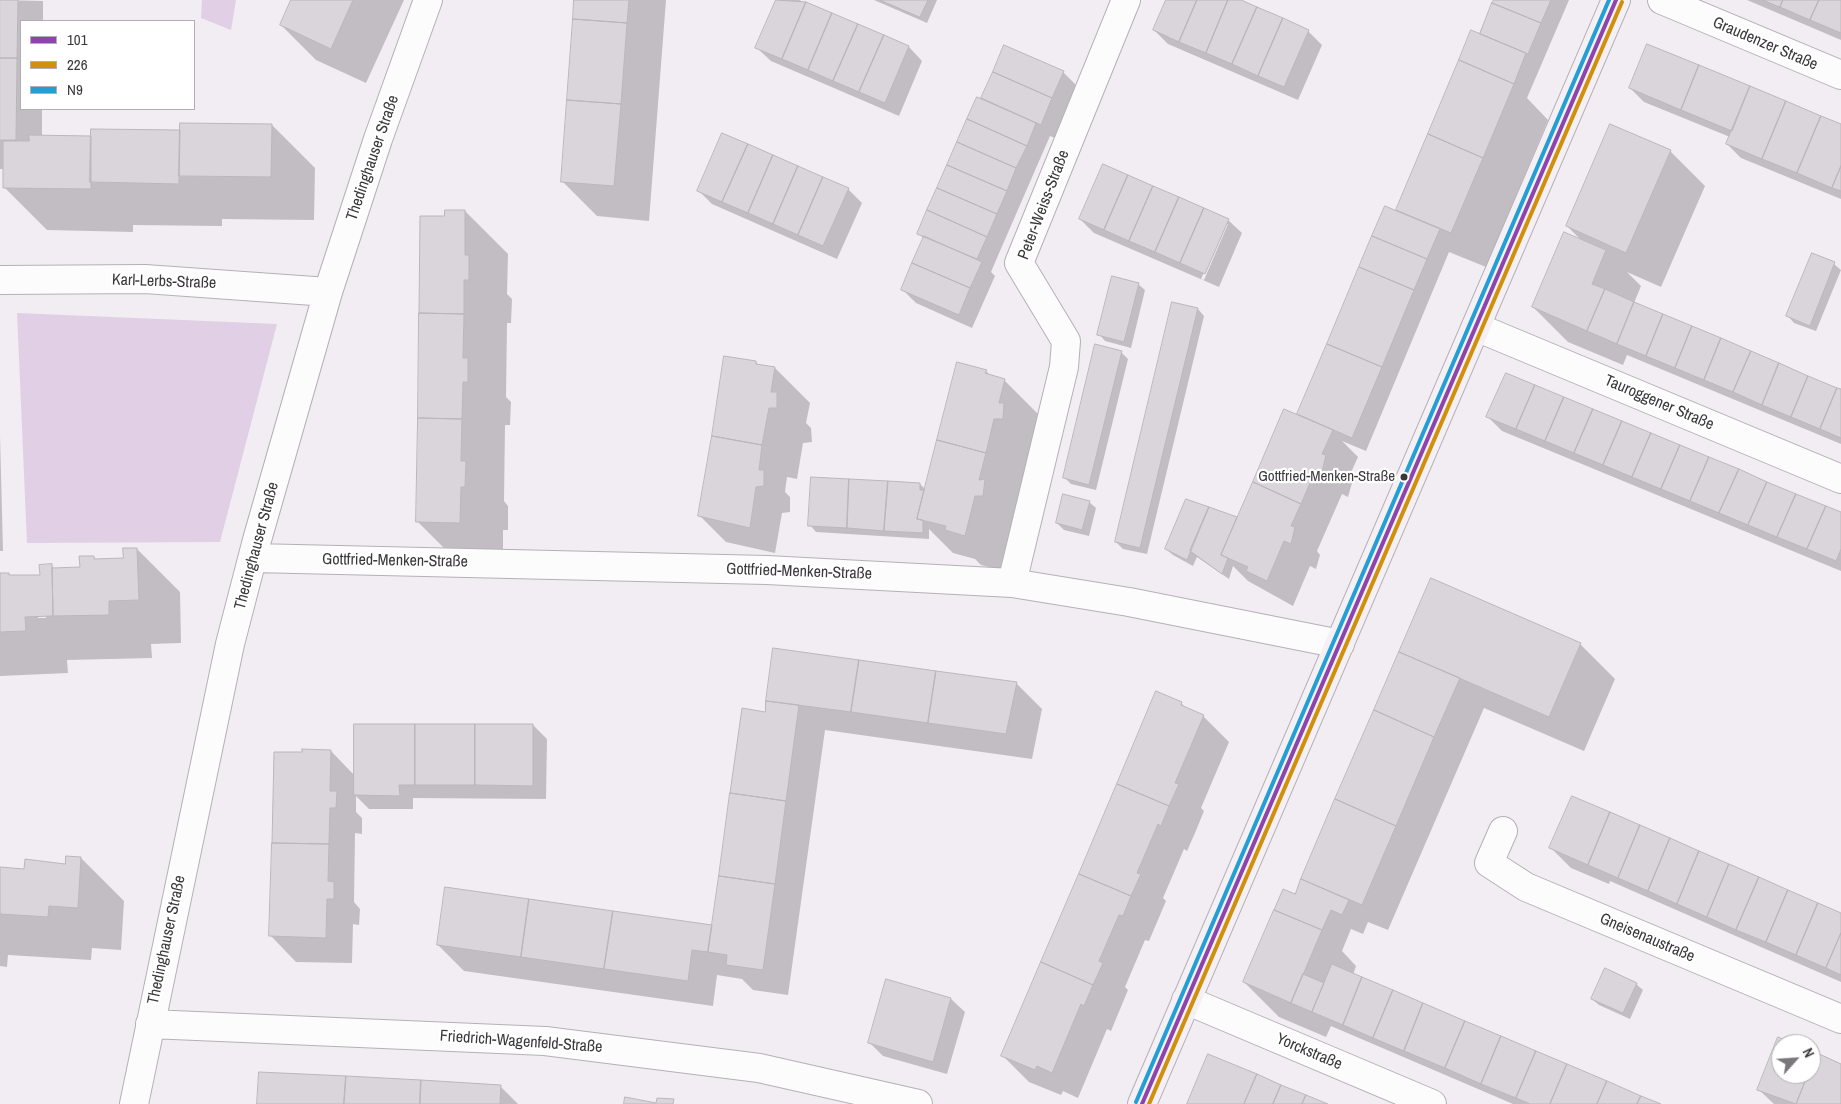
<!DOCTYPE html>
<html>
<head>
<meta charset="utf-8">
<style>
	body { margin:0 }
	#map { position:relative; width:1841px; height:1104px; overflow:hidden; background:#f2edf3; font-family:"Archivo Narrow",sans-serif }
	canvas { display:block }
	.legend { position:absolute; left:20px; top:20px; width:175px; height:90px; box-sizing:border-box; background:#fff; border:1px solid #b1afb1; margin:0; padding:6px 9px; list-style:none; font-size:15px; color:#3b383c }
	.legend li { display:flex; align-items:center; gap:10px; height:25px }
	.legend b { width:25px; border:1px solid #b1afb1 }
	.north { position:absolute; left:1771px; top:1034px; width:50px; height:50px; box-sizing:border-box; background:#fff; border:1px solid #b1afb1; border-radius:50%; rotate:64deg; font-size:14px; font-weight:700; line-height:20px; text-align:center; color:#3b383c }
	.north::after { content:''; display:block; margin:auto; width:18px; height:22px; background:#7b777c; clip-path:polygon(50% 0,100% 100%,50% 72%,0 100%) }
</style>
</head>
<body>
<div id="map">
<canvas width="1841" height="1104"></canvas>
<ul class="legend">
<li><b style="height:6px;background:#8e44ad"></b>101</li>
<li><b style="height:6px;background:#d1900c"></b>226</li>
<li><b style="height:6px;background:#249fd3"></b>N9</li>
</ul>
<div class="north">N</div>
</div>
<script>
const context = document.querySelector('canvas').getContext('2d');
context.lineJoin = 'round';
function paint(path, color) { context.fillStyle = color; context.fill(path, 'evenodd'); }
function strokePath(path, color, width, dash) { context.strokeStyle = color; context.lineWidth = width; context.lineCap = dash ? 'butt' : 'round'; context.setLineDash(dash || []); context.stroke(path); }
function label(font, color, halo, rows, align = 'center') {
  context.font = font + ' "Archivo Narrow",sans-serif'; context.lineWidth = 4.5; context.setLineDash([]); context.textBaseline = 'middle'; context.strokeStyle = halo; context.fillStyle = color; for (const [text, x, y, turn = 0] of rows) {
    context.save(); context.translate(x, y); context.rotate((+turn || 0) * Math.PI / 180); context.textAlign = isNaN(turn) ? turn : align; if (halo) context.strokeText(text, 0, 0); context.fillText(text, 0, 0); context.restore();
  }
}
paint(new Path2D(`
	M202 0H236L231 30 201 18Z
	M17 313 277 324 220 542 27 543Z`), '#e0cfe5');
paint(new Path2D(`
	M0 0 43 1V21H21V109H42V136L92 137 272 125 315 168 314 220 222 219V226L133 225V232L47 230 4 187V169H0Z
	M293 0H404L366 83 316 60 281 25Z
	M576 0H666L649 221 597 216 562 181Z
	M777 0H799L909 47 922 61 899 116 771 61 757 48Z
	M874 0H937L927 23Z
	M1167 0H1237L1308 31 1322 45 1298 100 1168 44 1154 30Z
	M1495 0H1569L1527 98 1548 120 1486 267 1449 252 1366 451 1342 441 1358 457 1348 479 1352 483 1348 497 1342 494 1317 551 1320 555 1316 569 1310 566 1293 606 1248 581 1233 566 1229 579 1197 557 1193 566 1173 555 1166 549 1186 501 1238 519 1298 416 1385 207 1401 214 1397 210Z
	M1747 0H1841V40Z
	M1005 47 1063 72 1077 86 1055 138 1050 136 1000 251 991 272 995 276 972 328 916 303 902 289 924 239 919 233Z
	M1630 88 1841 126V199L1741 158 1727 144 1730 137 1644 102Z
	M1670 151 1705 186 1661 287 1627 272 1641 286 1634 303 1841 391V444L1627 355 1623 365 1568 342 1533 307 1582 241 1567 226Z
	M848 189 862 203 837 259 712 204 699 191Z
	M465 211 508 254 507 294 512 299 511 323H507L506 397 511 402 510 425H505L504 501 508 506V530H503V565L460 564 417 521 446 217Z
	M1080 219 1228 220 1242 233 1219 287 1094 233ZM1225 224H1228L1204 280 1201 279Z
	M1834 264 1841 270 1816 331 1794 323 1788 316Z
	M1138 284 1145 290 1131 348 1105 341 1099 334Z
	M1173 303 1198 309 1204 316 1147 554 1123 549 1116 542Z
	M1121 352 1128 359 1096 490 1071 484 1065 478Z
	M756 362 759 366 775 368 810 403 806 423 811 428 812 442 803 443 797 479 787 477 785 492 790 497V512L782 513 775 553 726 542 700 516Z
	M986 371 991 376 1004 380 1039 415 1015 511 1019 516 1018 530H1010L1000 570 981 565 975 559 953 553 929 529V539L816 532 810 525 920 484 926 490Z
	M1488 417 1841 514V571L1502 431Z
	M0 435 3 551H0Z
	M1089 502 1096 508 1089 536 1064 530 1057 523Z
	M137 549 180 592 181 643 151 644 152 658 67 660 68 673 0 676V575L41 576 51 565 55 569 81 568 94 557 96 560 124 559ZM38 616H46V618H38Z
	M1431 580 1580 644 1615 679 1584 751 1484 708 1388 930 1368 922 1363 934 1351 929 1342 951 1356 966 1353 975 1658 1104H1513L1331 1026 1326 1037 1279 1017 1244 982 1295 896Z
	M775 649 1016 683 1042 709 1032 759 825 730 788 995 753 990 742 979 717 975 713 1006 464 971 438 945 713 926 766 713Z
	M1157 693 1182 704 1188 710 1203 716 1229 742 1201 808 1204 811 1195 833 1187 851 1184 849 1163 898 1166 901 1149 941 1145 940 1125 987 1128 990 1111 1031 1107 1029 1078 1098 1063 1091 1061 1095 1029 1082 1003 1056Z
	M533 725 547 739 546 799 413 798V809H369L356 796V812L362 818V834L355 833 354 902 360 909 359 925 353 924 352 963 296 962 271 936 331 751 355 776Z
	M1551 848 1841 915V982L1610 881 1609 884 1571 868Z
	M81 858 124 901 121 950 92 948 91 960 8 955 7 967 0 966V868L25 870 66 866Z
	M887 980 951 999 965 1012 947 1074 883 1056 869 1042Z
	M1636 984 1643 990 1630 1019 1599 1005 1592 999Z
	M1779 1039 1791 1044H1781V1074H1811V1052L1841 1065V1104H1774L1758 1089Z
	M500 1086 518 1104H258Z`), '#0003');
const building = new Path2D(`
	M0 0H18L17 58H0Z
	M291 0H353L331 49 280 25Z
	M574 0H629L627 23 573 19Z
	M776 0 806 2 782 59 755 48Z
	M880 0H928L920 17Z
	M1166 0H1197L1179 42 1153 30Z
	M1197 0H1228L1206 53 1179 42Z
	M1228 0H1241L1257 7 1232 64 1206 53Z
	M1494 0H1551L1541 23 1492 3Z
	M1763 0H1783L1780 7Z
	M1783 0H1819L1810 20 1780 7Z
	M1819 0H1841V33L1810 20Z
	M806 2 832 13 808 70 782 59Z
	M1492 3 1541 23 1528 54 1480 34Z
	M1257 7 1283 18 1258 76 1232 64Z
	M832 13 858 24 833 81 808 70Z
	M1283 18 1309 30 1284 87 1258 76Z
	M573 19 627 23 621 104 567 100Z
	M858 24 884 35 859 92 833 81Z
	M1471 30 1526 53 1514 84 1459 60Z
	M884 35 909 46 885 103 859 92Z
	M1647 44 1699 65 1681 110 1629 88Z
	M1004 45 1064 71 1052 98 993 72Z
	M0 58H17L16 140H0Z
	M1459 60 1514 84 1483 158 1428 134Z
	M1699 65 1750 86 1732 131 1681 110Z
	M993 72 1052 98 1041 125 981 98Z
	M1750 86 1786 101 1762 159 1726 144Z
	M977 97 1036 123 1027 146 967 119Z
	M567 100 621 104 614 186 561 182Z
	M1786 101 1821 116 1797 173 1762 159Z
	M1821 116 1841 124V166L1832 188 1797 173Z
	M967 119 1027 146 1016 168 957 142Z
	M180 123 272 124 271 177 179 176Z
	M1610 124 1671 150 1626 253 1566 226Z
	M91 129 180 130 179 184 90 182Z
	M722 133 748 144 722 202 697 191Z
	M1428 134 1483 158 1451 233 1396 210Z
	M29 135 91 136V189L3 188V141H29Z
	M957 142 1016 168 1007 191 947 165Z
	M748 144 773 155 748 213 722 202Z
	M773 155 798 166 773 224 748 213Z
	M1103 164 1128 175 1104 230 1079 219Z
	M947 165 1007 191 997 214 937 188Z
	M798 166 823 177 798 235 773 224Z
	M1841 166V191L1832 188Z
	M1128 175 1153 186 1129 241 1104 230Z
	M823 177 849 188 823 246 798 235Z
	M1153 186 1179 197 1155 252 1129 241Z
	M937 188 997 214 987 237 927 210Z
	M1179 197 1204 208 1180 263 1155 252Z
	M1385 206 1440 229 1427 259 1372 236Z
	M1204 208 1229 219 1205 274 1180 263Z
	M445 210H465V255H469V280H464V314L419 313 420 216H444Z
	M927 210 987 237 977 259 917 234Z
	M1564 232 1606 250 1592 284 1605 289 1587 331 1532 307Z
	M924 236 982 262 970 288 912 263Z
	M1372 236 1427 259 1414 290 1359 267Z
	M1812 253 1835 262 1810 326 1786 316Z
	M912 263 970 288 959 315 901 290Z
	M1359 267 1414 290 1382 367 1327 344Z
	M1112 276 1139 283 1124 342 1097 335Z
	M1605 289 1634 302 1617 344 1587 331Z
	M1172 302 1198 308 1140 548 1115 542Z
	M1634 302 1663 314 1646 356 1617 344Z
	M419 313 464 314 463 358H468V382H463L462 419 418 418Z
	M1663 314 1692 326 1675 368 1646 356Z
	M1692 326 1721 338 1704 380 1675 368Z
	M1721 338 1751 351 1733 392 1704 380Z
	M1095 344 1122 351 1089 485 1063 478Z
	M1327 344 1382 367 1352 438 1297 414Z
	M1751 351 1779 363 1762 405 1733 392Z
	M724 356 756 361V364L775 367 771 392H777V408H769L762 445 712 436Z
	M957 362 987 370 985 373 1005 379 999 403H1004L1003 419H994L986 453 937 440Z
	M1779 363 1808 376 1791 417 1762 405Z
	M1506 373 1535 385 1516 429 1486 417Z
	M1808 376 1837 388 1820 429 1791 417Z
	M1535 385 1564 397 1545 441 1516 429Z
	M1837 388 1841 389V438L1820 429Z
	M1564 397 1593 409 1574 453 1545 441Z
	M1284 409 1333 430 1322 454 1326 455 1322 472 1316 469 1301 504 1253 482Z
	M1593 409 1622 421 1603 465 1574 453Z
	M418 418 462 419 461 461H466L465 487H461L460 523 416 522Z
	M1622 421 1651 433 1632 477 1603 465Z
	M1651 433 1680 445 1661 489 1632 477Z
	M712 436 762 445 759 470H764V486L756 487 750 528 698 516Z
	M937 440 986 453 979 480 985 479 983 496H975L965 536 945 530 946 526 917 519Z
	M1680 445 1709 457 1690 501 1661 489Z
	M1709 457 1739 469 1719 513 1690 501Z
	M1739 469 1767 482 1748 525 1719 513Z
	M811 477 849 479 847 528 808 526Z
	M849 479 888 481 884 531 847 528Z
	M888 481 920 483V490H924L917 519 923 520V533L884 531Z
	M1253 482 1301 504 1291 526 1295 527 1291 544 1284 541 1267 581 1246 571 1248 567 1221 555Z
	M1767 482 1796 494 1777 537 1748 525Z
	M1063 494 1090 501 1082 530 1056 523Z
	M1796 494 1826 506 1807 549 1777 537Z
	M1186 499 1209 507 1187 560 1165 549Z
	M1826 506 1841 512V549L1836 561 1807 549Z
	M1209 507 1237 517 1221 555 1228 558 1222 574 1190 551Z
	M123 548H137L139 600 109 601V615L53 616 52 568 80 567 79 556H94V559L123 558Z
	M52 564 53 616 25 617 26 631 0 632V573H9V575H40L39 565Z
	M1431 578 1581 643 1549 717 1399 652Z
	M773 648 859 660 851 712 766 701Z
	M1399 652 1460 678 1434 737 1374 710Z
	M859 660 936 671 928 723 851 712Z
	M936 671 1017 682 1006 734 928 723Z
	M1156 691 1182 702 1181 705 1204 715 1175 783 1179 784 1169 806 1117 784Z
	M766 701 799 705 786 801 730 793 742 708 765 712Z
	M1374 710 1434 737 1396 826 1335 799Z
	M354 724H415V785H399L400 796 354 795Z
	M415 724H475V785H415Z
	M475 724H533V786L475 785Z
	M302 749 331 750 330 791H337L336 808H330L329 844 272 843 274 752H302Z
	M1117 784 1169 806 1161 826 1158 824 1137 873 1141 874 1131 896 1079 874Z
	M730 793 786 801 775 884 719 876Z
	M1572 796 1610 812 1588 865 1549 848Z
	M1335 799 1396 826 1362 905 1301 879Z
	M1610 812 1640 825 1618 878 1588 865Z
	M1640 825 1670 838 1648 891 1618 878Z
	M1670 838 1699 851 1677 904 1648 891Z
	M272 843 329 844 328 881 334 882V899H327L326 938 269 936Z
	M1699 851 1729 864 1707 917 1677 904Z
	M66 856 81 857 78 908 49 906 48 917 0 914V867L24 869 25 859 65 864Z
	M1729 864 1759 877 1736 930 1707 917Z
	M1079 874 1131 896 1123 916 1119 915 1099 961 1103 963 1093 985 1041 962Z
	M719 876 775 884 763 970 726 965 727 955 708 952Z
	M1759 877 1788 890 1766 942 1736 930Z
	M1301 879 1349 900 1342 915 1331 910 1322 930 1274 910 1283 889 1295 894Z
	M445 887 529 899 521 957 437 945Z
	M1788 890 1818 903 1796 955 1766 942Z
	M529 899 613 911 604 969 521 957Z
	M1818 903 1841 913V933L1826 968 1796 955Z
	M1274 910 1322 930 1291 1003 1243 982Z
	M613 911 712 925 708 952 692 950 688 981 604 969Z
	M1841 933V975L1826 968Z
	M1041 962 1093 985 1084 1006 1081 1004 1052 1073 1037 1066 1035 1070 1001 1056Z
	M1332 964 1362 977 1343 1025 1312 1012Z
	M1605 968 1637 983 1623 1013 1591 999Z
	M1303 974 1324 983 1312 1012 1291 1003Z
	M1362 977 1393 990 1373 1038 1343 1025Z
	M886 979 951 998 933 1062 868 1043Z
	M1393 990 1423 1003 1404 1051 1373 1038Z
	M1423 1003 1465 1021 1445 1068 1404 1051Z
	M1465 1021 1501 1036 1481 1084 1445 1068Z
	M1501 1036 1536 1051 1516 1098 1481 1084Z
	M1778 1037 1794 1044H1781V1074H1808L1796 1104 1757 1090Z
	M1536 1051 1567 1064 1550 1104H1530L1516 1098Z
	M1811 1051 1817 1053 1811 1068Z
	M1817 1053 1841 1064V1104H1796L1808 1074H1811Z
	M1208 1054 1257 1074 1244 1104H1187Z
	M1567 1064 1607 1081 1597 1104H1550Z
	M259 1072 346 1076 344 1104H257Z
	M1257 1074 1281 1085 1273 1104H1244Z
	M346 1076 421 1080 420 1104H344Z
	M421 1080 501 1085 500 1104H420Z
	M1607 1081 1641 1096 1637 1104H1597Z
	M1281 1085 1306 1095 1302 1104H1273Z
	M1306 1095 1328 1104H1302Z
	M1641 1096 1661 1104H1637Z
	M625 1097 656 1103 657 1098 674 1099 673 1104H624Z`);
paint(building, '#d9d5da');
strokePath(building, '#bab7bb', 1);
const street = new Path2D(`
	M1662 0 1841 75
	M0 280 145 279 328 292
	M1476 327 1841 479
	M253 558 767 570 1012 583 1129 602 1340 644
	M1012 583 1064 367 1066 341 1019 263 1126 0
	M1503 831 1489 863 1526 887 1841 1019
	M1186 1000 1432 1104
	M150 1024 545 1041 759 1068 918 1104
	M134 1104 230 644 257 540 328 292 378 139 428 0`);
const secondary = new Path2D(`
	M1142 1104 1616 0`);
strokePath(street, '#b4b1b5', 30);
strokePath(secondary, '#b4b1b5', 30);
strokePath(street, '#fdfcfd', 28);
strokePath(secondary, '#f4f0f5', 28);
strokePath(new Path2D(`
	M1142 1104 1616 0`), '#8e44ad', 4);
strokePath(new Path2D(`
	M1149 1104 1622 2`), '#d1900c', 4);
strokePath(new Path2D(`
	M1136 1102 1609 0`), '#249fd3', 4);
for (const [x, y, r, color] of [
	[1404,477,4.5,"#3b383c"]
]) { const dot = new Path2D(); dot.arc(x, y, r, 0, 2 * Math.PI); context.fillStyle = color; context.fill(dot); strokePath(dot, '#fff', 2); }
label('15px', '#3b383c', '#fff', [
	["Gottfried-Menken-Straße",1395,477]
], 'right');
label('16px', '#3b383c', '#fff', [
	["Graudenzer Straße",1765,44,23],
	["Thedinghauser Straße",373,158,-71],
	["Peter-Weiss-Straße",1044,205,-69],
	["Karl-Lerbs-Straße",164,282,2],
	["Tauroggener Straße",1659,403,23],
	["Thedinghauser Straße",257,546,-75],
	["Gottfried-Menken-Straße",395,561,1],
	["Gottfried-Menken-Straße",799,572,2],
	["Gneisenaustraße",1647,938,23],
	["Thedinghauser Straße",167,940,-78],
	["Friedrich-Wagenfeld-Straße",521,1042,4],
	["Yorckstraße",1309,1052,23]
]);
</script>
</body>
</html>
